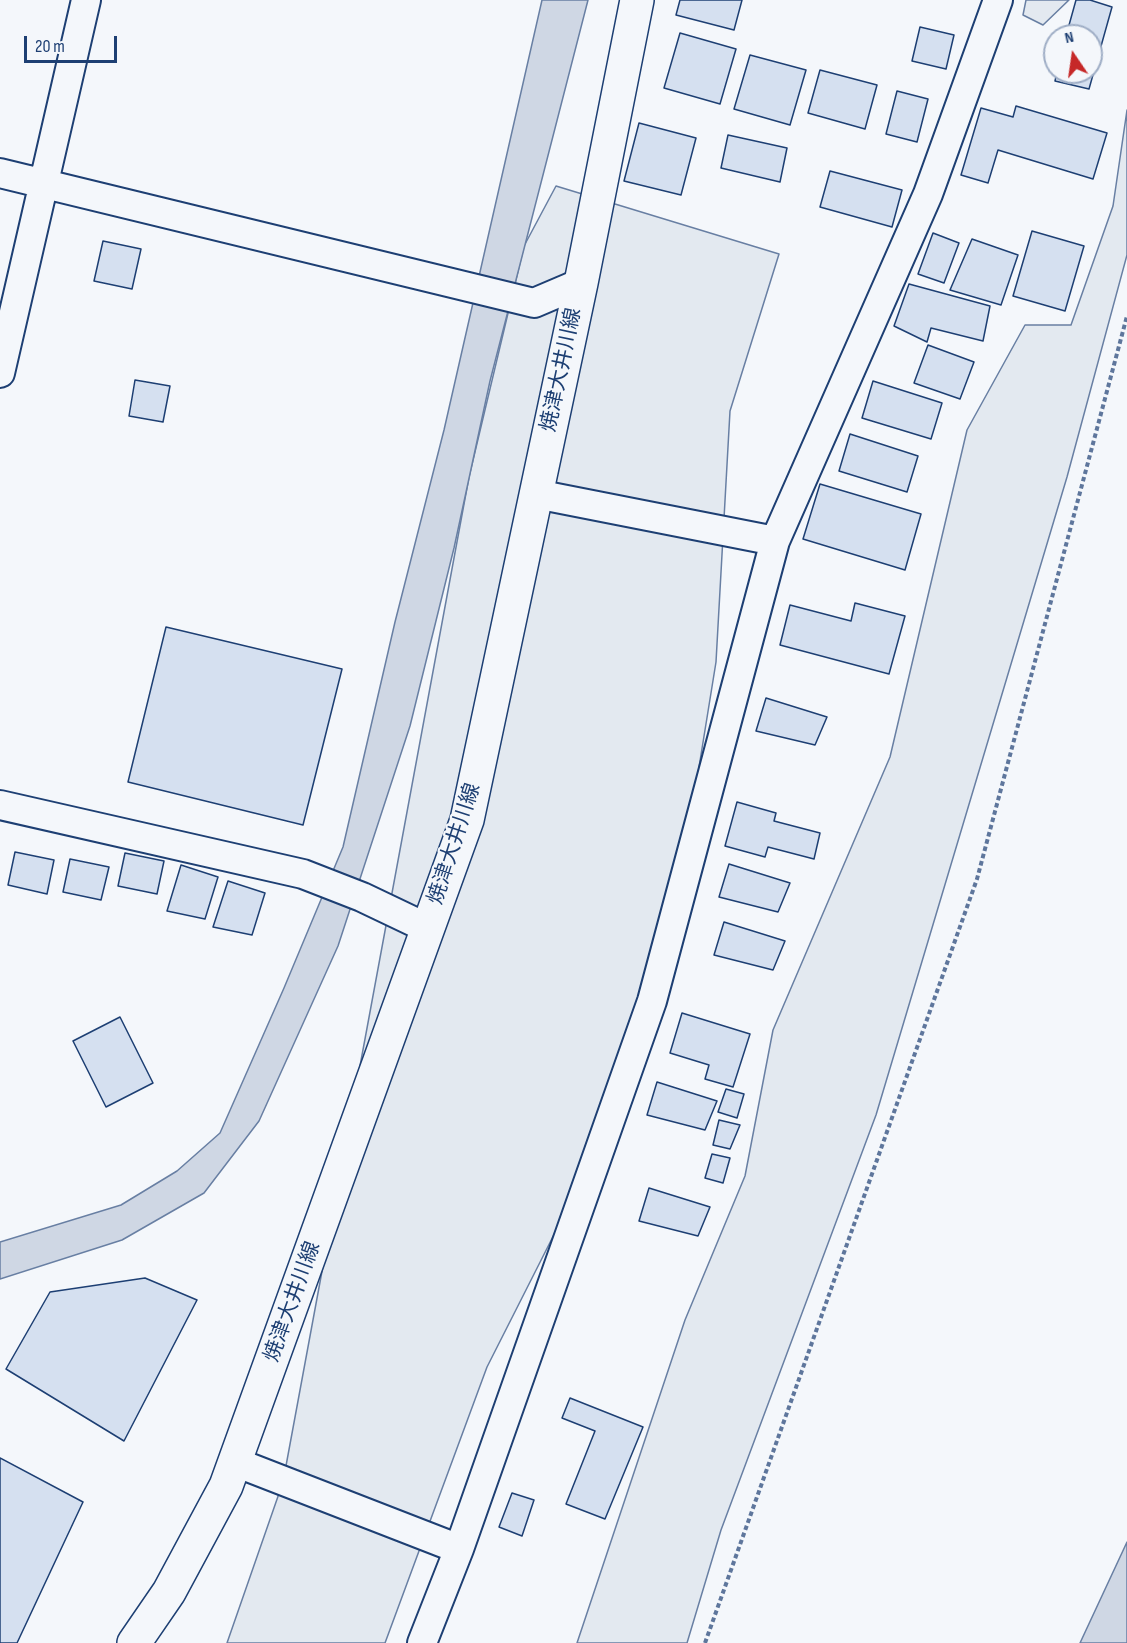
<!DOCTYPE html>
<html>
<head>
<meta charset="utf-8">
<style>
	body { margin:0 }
	#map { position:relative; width:1127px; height:1643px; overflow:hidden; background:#f4f7fb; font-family:"Sofia Sans Condensed",sans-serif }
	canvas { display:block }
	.north { position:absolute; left:1043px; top:24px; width:60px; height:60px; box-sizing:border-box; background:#f4f7fb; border:2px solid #9eadc5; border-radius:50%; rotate:347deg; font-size:16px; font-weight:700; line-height:24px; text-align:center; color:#1d3f73 }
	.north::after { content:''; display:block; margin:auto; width:21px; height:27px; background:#c62828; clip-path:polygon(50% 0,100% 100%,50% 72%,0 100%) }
	.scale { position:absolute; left:24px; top:36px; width:93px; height:27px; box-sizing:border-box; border:3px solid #1d3f73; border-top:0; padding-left:8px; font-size:18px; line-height:21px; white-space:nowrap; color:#1d3f73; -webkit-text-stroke:4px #f4f7fb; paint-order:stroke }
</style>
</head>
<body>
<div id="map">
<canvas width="1127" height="1643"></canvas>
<div class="north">N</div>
<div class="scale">20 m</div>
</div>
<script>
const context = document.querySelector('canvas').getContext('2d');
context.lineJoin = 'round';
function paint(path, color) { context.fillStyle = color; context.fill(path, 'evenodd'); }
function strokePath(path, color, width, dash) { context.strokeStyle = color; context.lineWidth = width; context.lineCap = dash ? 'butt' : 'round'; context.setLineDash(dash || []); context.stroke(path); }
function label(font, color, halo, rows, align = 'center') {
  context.font = font + ' "Sofia Sans Condensed","Noto Sans JP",sans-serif'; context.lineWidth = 4.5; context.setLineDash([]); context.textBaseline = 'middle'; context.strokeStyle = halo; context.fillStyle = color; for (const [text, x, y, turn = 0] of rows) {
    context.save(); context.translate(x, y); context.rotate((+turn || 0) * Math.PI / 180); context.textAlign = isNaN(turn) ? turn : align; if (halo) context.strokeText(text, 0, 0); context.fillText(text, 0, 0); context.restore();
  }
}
const green = new Path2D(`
	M1026 0H1069L1043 25 1023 15Z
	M1127 110V255L1067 477 876 1115 721 1530 687 1643H577L685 1320 745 1176 773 1030 890 757 967 430 1025 325H1071L1113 206Z
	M556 186 779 254 730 411 716 662 656 1033 487 1367 385 1643H227L283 1482 469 477 524 246Z`);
paint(green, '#e3e9f0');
strokePath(green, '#687fa3', 1.5);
const water = new Path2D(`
	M542 0H588L490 381 454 548 410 726 338 946 259 1121 204 1193 122 1240 0 1279V1242L121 1205 177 1171 220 1133 284 988 343 847 395 622 444 430Z
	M1127 1542V1643H1080Z`);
paint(water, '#cfd7e4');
strokePath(water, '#687fa3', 1.5);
const building = new Path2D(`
	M680 0H742L734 30 676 15Z
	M1076 0H1090L1112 7 1089 89 1055 81 1057 72H1091V36H1066Z
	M920 27 954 35 946 69 912 61Z
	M680 33 736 49 720 104 664 88Z
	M750 55 806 70 790 125 734 109Z
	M820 70 877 85 865 129 808 113Z
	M897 91 928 99 917 142 886 134Z
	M1016 106 1107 133 1093 179 998 150 988 183 961 175 981 108 1013 117Z
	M639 123 696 138 681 195 624 181Z
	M728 135 787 148 780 182 721 168Z
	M830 171 902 190 892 227 820 207Z
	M1032 231 1084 246 1065 311 1013 296Z
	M933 233 959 243 944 283 918 274Z
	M972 239 1018 255 1001 305 950 290Z
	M103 241 141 249 132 289 94 281Z
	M909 284 990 306 983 341 931 328 927 342 894 326Z
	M928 345 974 362 960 399 914 383Z
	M135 380 170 386 163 422 129 416Z
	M873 381 942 403 931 439 862 418Z
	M850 434 918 456 907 492 839 471Z
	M820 484 921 514 905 570 803 539Z
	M855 603 905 616 889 674 780 645 790 605 851 621Z
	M166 627 342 669 303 825 128 782Z
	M766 698 827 717 815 745 756 731Z
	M737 802 776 813 774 821 820 833 814 859 768 847 765 857 725 846Z
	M15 852 54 860 47 894 8 885Z
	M125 853 164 861 157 894 118 886Z
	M70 859 109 867 101 900 63 892Z
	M729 864 790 883 778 912 719 897Z
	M181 865 218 877 205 919 167 911Z
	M228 881 265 893 252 935 213 927Z
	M724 922 785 941 773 970 714 955Z
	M682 1013 750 1034 733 1087 705 1079 709 1065 670 1053Z
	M120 1017 153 1083 106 1107 73 1041Z
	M657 1082 717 1101 705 1130 647 1115Z
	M726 1089 744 1094 737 1118 718 1112Z
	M719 1120 740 1125 730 1149 713 1145Z
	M712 1154 730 1158 723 1183 705 1178Z
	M649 1188 710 1207 698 1236 639 1221Z
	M145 1278 197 1300 124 1441 6 1369 50 1292Z
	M570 1398 643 1427 605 1519 566 1504 595 1431 562 1418Z
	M0 1458 83 1502 17 1643H0Z
	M512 1493 534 1500 522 1536 499 1527Z`);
paint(building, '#d5e0f0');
strokePath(building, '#1d3f73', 1.5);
const minor = new Path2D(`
	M0 173 534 303 581 283
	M0 373 86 0
	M536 494 775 541
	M0 805 303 874 362 897 427 928
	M235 1462 459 1549
	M422 1643 459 1549 652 1001 775 541 928 194 998 0`);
const secondary = new Path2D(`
	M134 1643 169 1592 226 1486 467 820 581 283 637 0`);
strokePath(minor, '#1d3f73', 32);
strokePath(secondary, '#1d3f73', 36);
strokePath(new Path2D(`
	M705 1643 977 879 1127 316`), '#5e769c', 4, [4.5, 3]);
strokePath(minor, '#f4f7fb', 28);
strokePath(secondary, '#f4f7fb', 33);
label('21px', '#1d3f73', '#f4f7fb', [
	["焼津大井川線",562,370,-78],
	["焼津大井川線",455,844,-72],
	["焼津大井川線",293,1302,-70]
]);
</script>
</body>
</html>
